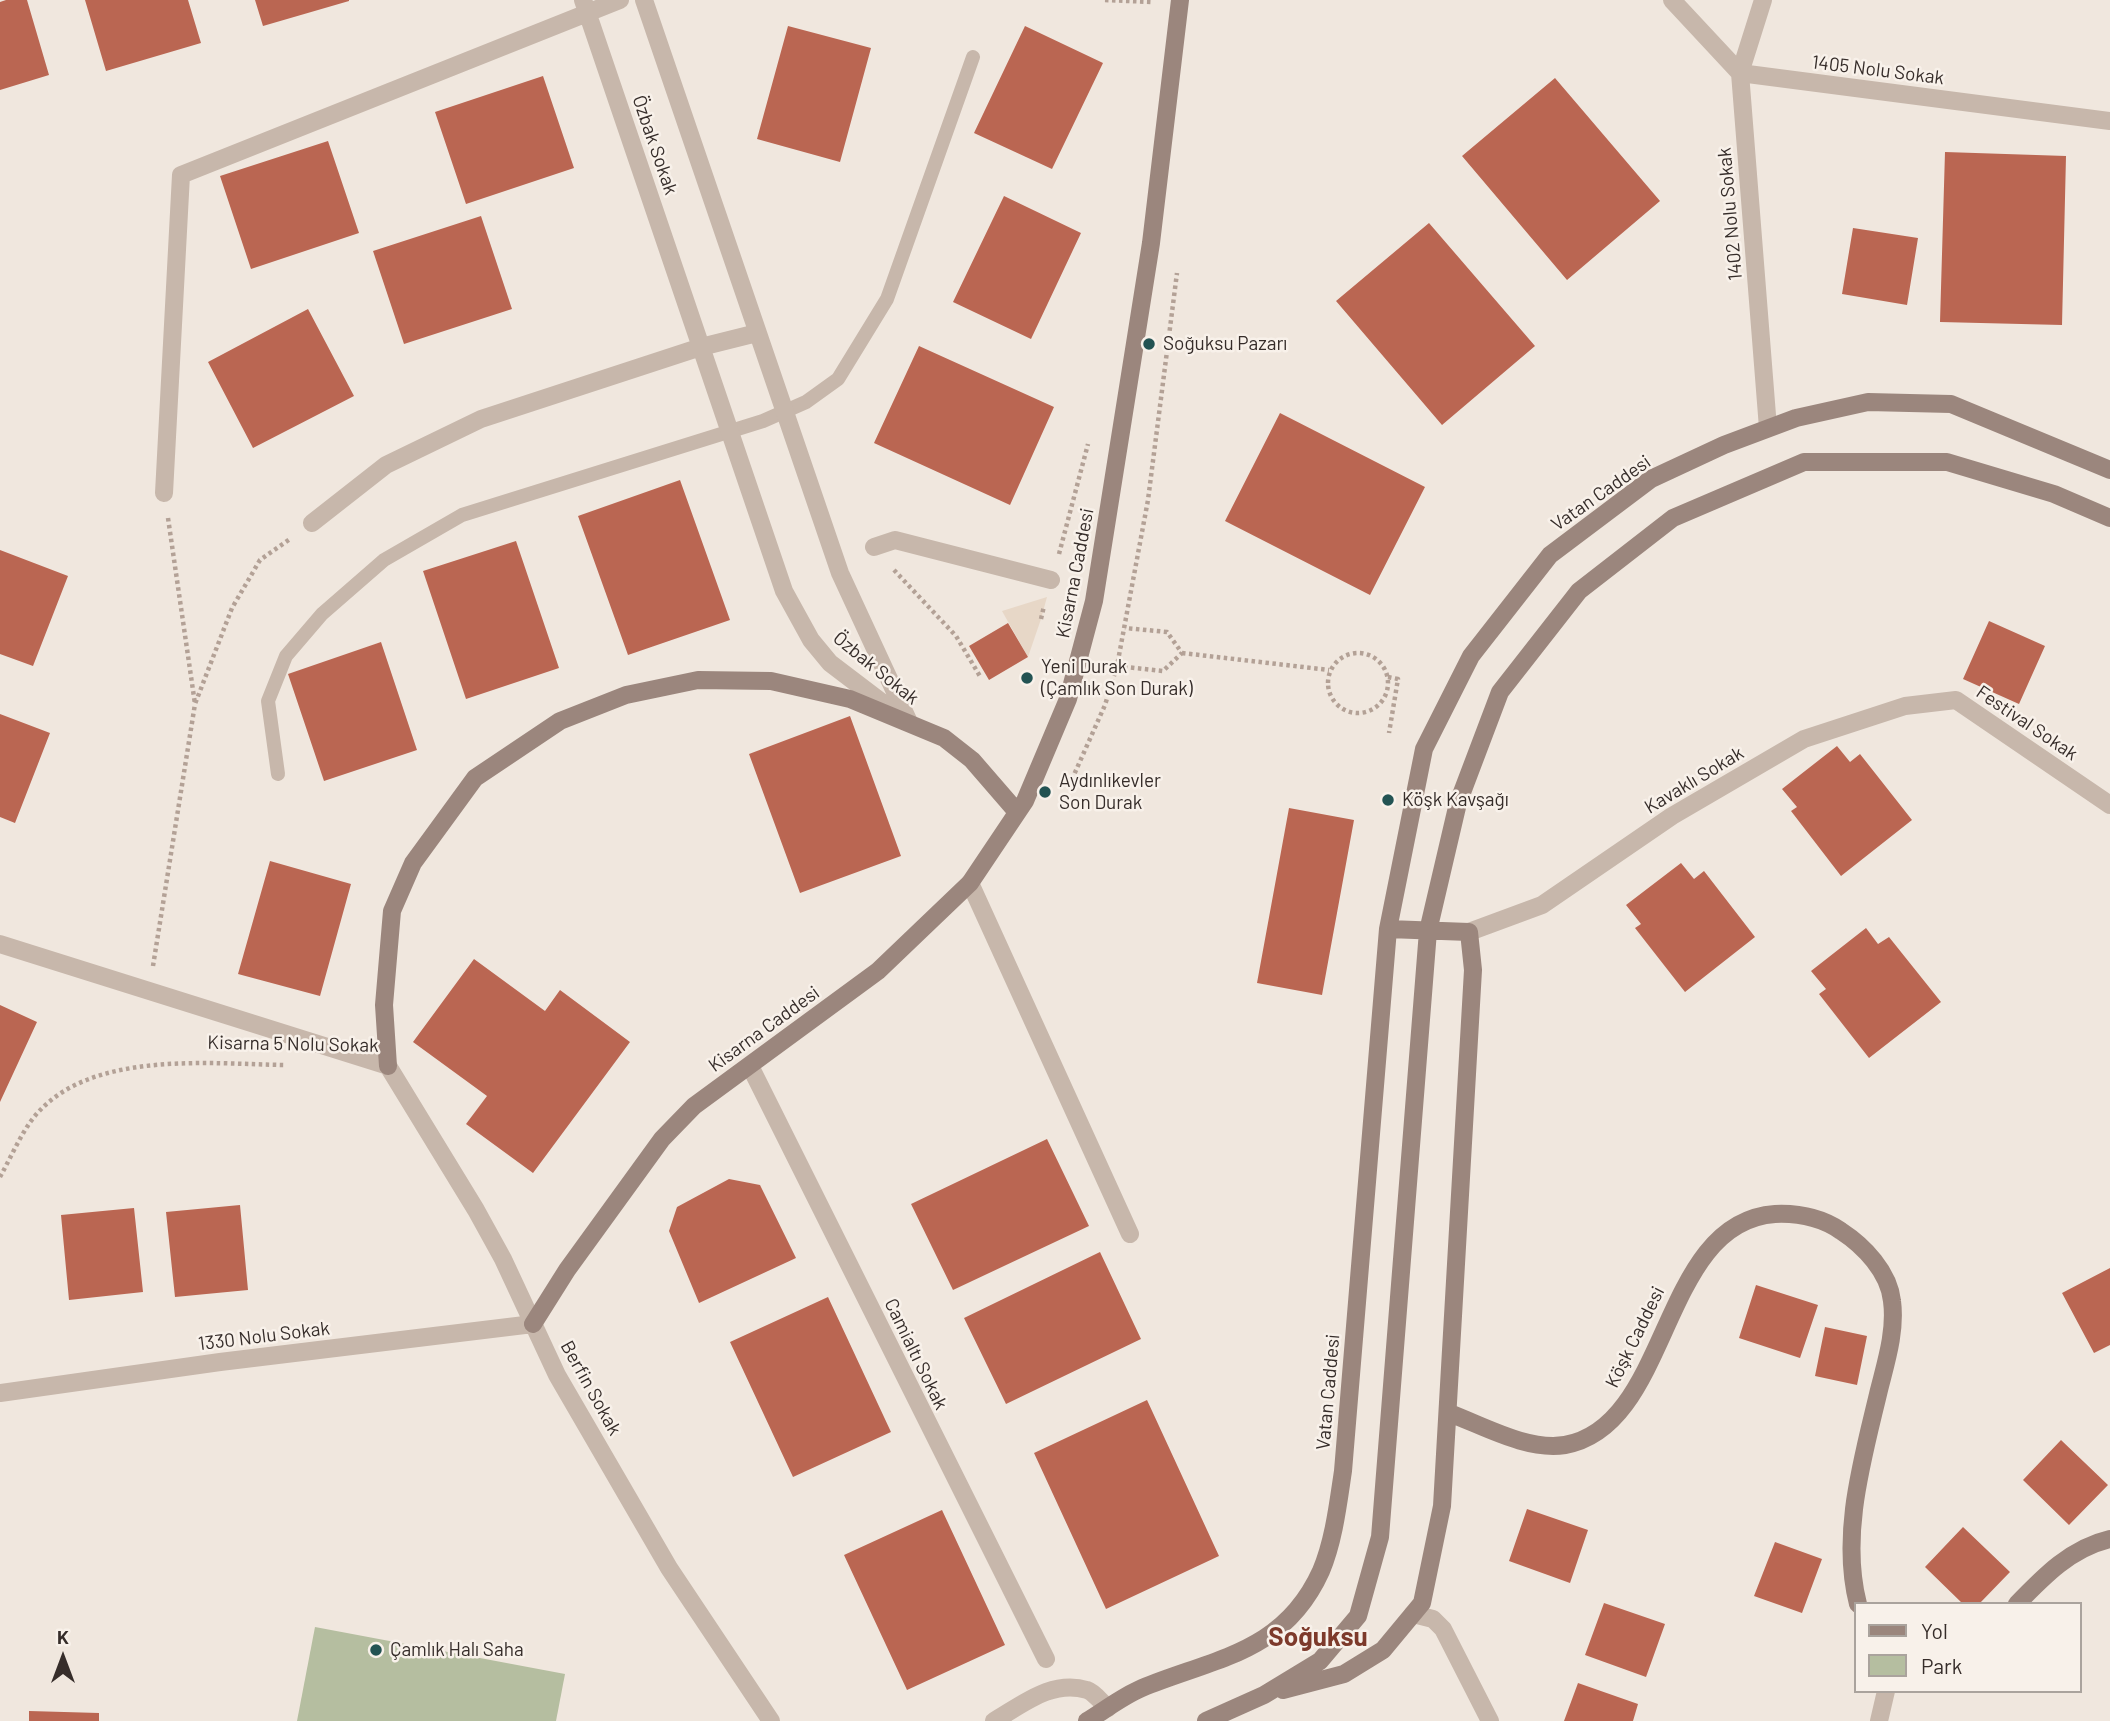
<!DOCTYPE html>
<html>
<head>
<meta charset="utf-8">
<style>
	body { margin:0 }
	#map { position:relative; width:2110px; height:1721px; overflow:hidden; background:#f0e7de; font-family:Barlow,sans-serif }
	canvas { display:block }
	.legend { position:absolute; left:1854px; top:1602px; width:228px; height:91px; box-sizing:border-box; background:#f8f1ea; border:2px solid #aaa39d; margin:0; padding:9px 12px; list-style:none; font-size:21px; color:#362d2a }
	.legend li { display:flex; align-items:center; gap:14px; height:35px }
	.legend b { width:35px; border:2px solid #aaa39d }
	.north { position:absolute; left:28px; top:1623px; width:70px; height:70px; -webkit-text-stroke:5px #f8f1ea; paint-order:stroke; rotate:0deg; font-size:19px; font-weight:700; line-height:28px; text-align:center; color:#362d2a }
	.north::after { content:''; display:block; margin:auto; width:24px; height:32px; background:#362d2a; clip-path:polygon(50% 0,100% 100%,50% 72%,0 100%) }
</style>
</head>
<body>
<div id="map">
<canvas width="2110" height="1721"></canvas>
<ul class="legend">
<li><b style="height:9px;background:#9b867d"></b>Yol</li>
<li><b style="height:19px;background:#b5bea0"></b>Park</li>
</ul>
<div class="north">K</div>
</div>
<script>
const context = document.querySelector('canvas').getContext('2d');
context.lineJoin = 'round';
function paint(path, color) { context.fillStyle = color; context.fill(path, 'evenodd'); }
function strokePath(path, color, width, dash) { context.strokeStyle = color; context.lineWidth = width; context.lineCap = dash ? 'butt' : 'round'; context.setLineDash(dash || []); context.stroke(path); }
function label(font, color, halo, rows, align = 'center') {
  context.font = font + ' Barlow,sans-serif'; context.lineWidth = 5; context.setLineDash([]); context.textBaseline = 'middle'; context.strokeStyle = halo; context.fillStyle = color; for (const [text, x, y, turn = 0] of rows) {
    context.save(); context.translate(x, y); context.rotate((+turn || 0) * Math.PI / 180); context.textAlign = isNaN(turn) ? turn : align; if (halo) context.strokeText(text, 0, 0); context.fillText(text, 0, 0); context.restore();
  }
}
paint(new Path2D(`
	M315 1627 565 1674 556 1721H297Z`), '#b5bea0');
paint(new Path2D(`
	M1047 597 1041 619 1028 657 1002 611Z`), '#e7d7c7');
paint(new Path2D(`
	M6 0H27L49 75 0 90V2Z
	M85 0H188L201 43 106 71Z
	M255 0H349V1L263 26Z
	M788 26 871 48 840 162 757 139Z
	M1025 26 1103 63 1052 169 974 133Z
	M543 76 574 168 466 204 435 112Z
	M1555 78 1660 201 1567 280 1462 156Z
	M328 141 359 233 251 269 220 176Z
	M1945 152 2066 156 2062 325 1940 322Z
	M1004 196 1081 233 1031 339 953 302Z
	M481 216 512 309 404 344 373 251Z
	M1429 223 1535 346 1442 425 1336 301Z
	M1853 228 1918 238 1907 305 1842 294Z
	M308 309 354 396 253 448 208 362Z
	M919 346 1054 407 1010 505 874 443Z
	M1280 413 1425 487 1370 595 1225 521Z
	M680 480 730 620 628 655 578 516Z
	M516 541 559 668 466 699 423 571Z
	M0 550 68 576 33 666 0 654Z
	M1989 621 2045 646 2019 704 1963 679Z
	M1008 623 1028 657 989 680 969 646Z
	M381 642 417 750 324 781 288 674Z
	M0 714 50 733 15 823 0 817Z
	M850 716 901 856 800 893 749 754Z
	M1837 746 1850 762 1860 754 1912 820 1841 876 1791 811 1797 807 1782 789Z
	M1289 808 1354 820 1322 995 1257 983Z
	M270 861 351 884 320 996 238 974Z
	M1681 863 1694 879 1704 871 1755 937 1685 992 1635 928 1641 924 1626 905Z
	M1866 928 1878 944 1889 937 1941 1002 1869 1058 1819 994 1826 989 1811 971Z
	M474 959 545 1011 560 990 630 1042 533 1173 466 1124 487 1096 413 1042Z
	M0 1005 37 1022 0 1102Z
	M1047 1139 1089 1226 953 1290 911 1204Z
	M729 1179 760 1185 796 1258 699 1303 669 1231 677 1207Z
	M240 1205 248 1290 175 1297 166 1212Z
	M134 1208 143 1292 69 1300 61 1215Z
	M1100 1252 1141 1339 1006 1404 964 1318Z
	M2110 1268V1345L2094 1353 2062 1293Z
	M1756 1285 1818 1305 1800 1358 1739 1338Z
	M828 1297 891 1432 793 1477 730 1342Z
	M1825 1327 1867 1336 1857 1385 1815 1376Z
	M1147 1400 1219 1556 1106 1609 1034 1453Z
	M2061 1440 2108 1485 2069 1525 2023 1480Z
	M1527 1509 1588 1530 1570 1583 1509 1561Z
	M942 1510 1005 1645 907 1690 844 1555Z
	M1963 1527 2010 1572 1979 1604H1963L1925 1567Z
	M1775 1542 1822 1559 1802 1613 1754 1596Z
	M1604 1603 1665 1624 1646 1677 1585 1655Z
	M1578 1683 1638 1704 1633 1721H1564Z
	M29 1711 99 1713V1721H29Z`), '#ba6652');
strokePath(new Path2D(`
	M1105 0 1152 2
	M168 518 195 704 232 608 260 560 290 539
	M1059 554 1088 444
	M894 570 956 636 981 678
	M1041 619 1044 606
	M1328 683a30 30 0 1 1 60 0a30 30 0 1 1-60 0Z
	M1182 653 1329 670
	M1117 666 1163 671 1182 653 1167 632 1125 628
	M1388 677 1398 679 1389 733
	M1069 786 1105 705 1117 666 1148 500 1177 273
	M153 966 195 704
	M0 1177C10 1159 19 1138 31 1121 84 1049 208 1064 285 1065`), '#b3a196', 4.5, [3.5, 3.5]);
strokePath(new Path2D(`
	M278 774 268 701 286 656 322 614 384 560 462 515 763 421 806 402 838 379 887 299 973 57`), '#c7b7ab', 14);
strokePath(new Path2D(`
	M583 0 784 591 811 640 830 663 901 717
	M644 0 840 573 908 720
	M1672 0 1740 73 2110 121
	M1763 0 1740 73 1768 428
	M164 493 181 175 620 0
	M312 523 386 465 481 419 701 347 757 333
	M874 547 895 540 1051 580
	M970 883 1130 1234
	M1469 932 1542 905 1672 816 1804 739 1905 706 1956 700 2110 805
	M0 944 388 1066 476 1210 503 1259 557 1375 669 1568 771 1721
	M750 1066 1046 1659
	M0 1393 220 1362 533 1324
	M1413 1614 1433 1619 1443 1629 1490 1721
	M994 1721C1022 1705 1052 1679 1087 1690 1094 1692 1102 1703 1108 1708
	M1879 1721 1886 1691`), '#c7b7ab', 18);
strokePath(new Path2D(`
	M388 1066 384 1005 392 911 413 863 475 778 560 721 626 695 698 680 771 681 850 699 944 738 972 760 1017 812
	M533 1324 567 1270 662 1139 694 1106 878 971 970 883 1025 801 1068 699 1094 601 1151 243 1180 0
	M1449 1413C1484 1426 1527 1451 1565 1445 1672 1426 1659 1222 1775 1214 1798 1213 1822 1218 1841 1231 1864 1246 1889 1272 1892 1301 1896 1331 1886 1362 1879 1390 1863 1458 1840 1534 1858 1604
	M2017 1604C2044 1576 2071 1548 2110 1539
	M1283 1690 1344 1674 1383 1650 1422 1603 1442 1506 1473 970 1469 932 1388 929
	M1087 1721C1105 1710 1123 1696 1142 1688 1215 1658 1284 1653 1321 1571 1334 1540 1338 1504 1343 1471L1388 929 1424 749 1471 656 1550 555 1651 479 1724 445 1796 418 1868 402 1951 404 2110 470
	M1206 1721 1264 1695 1320 1661 1358 1616 1380 1537 1428 931 1458 803 1500 692 1579 591 1673 518 1804 462H1947L2054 494 2110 518`), '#9b867d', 18);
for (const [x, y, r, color] of [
	[1149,344,7,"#235353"],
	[1027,678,7,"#235353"],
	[1045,792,7,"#235353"],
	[1388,800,7,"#235353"],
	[376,1650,7,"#235353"]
]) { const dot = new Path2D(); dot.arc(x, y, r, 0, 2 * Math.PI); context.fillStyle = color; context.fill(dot); strokePath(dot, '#f8f1ea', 2.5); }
label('19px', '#362d2a', '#f8f1ea', [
	["1405 Nolu Sokak",1878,70,7],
	["Özbak Sokak",655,145,71],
	["1402 Nolu Sokak",1730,214,-95],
	["Vatan Caddesi",1601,493,-35],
	["Kisarna Caddesi",1075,573,-79],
	["Özbak Sokak",876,668,39],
	["Festival Sokak",2027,723,34],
	["Kavaklı Sokak",1694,780,-31],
	["Kisarna Caddesi",764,1029,-36],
	["Kisarna 5 Nolu Sokak",293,1044,1],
	["1330 Nolu Sokak",264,1336,-7],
	["Köşk Caddesi",1635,1337,-64],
	["Camialtı Sokak",916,1354,64],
	["Berfin Sokak",591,1388,61],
	["Vatan Caddesi",1328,1392,-85]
]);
label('19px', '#362d2a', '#f8f1ea', [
	["Soğuksu Pazarı",1163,344],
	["Yeni Durak",1041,667],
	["(Çamlık Son Durak)",1041,689],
	["Aydınlıkevler",1059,781],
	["Son Durak",1059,803],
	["Köşk Kavşağı",1402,800],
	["Çamlık Halı Saha",390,1650]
], 'left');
label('bold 26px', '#7d3a2b', '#f8f1ea', [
	["Soğuksu",1318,1637]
]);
</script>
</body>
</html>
